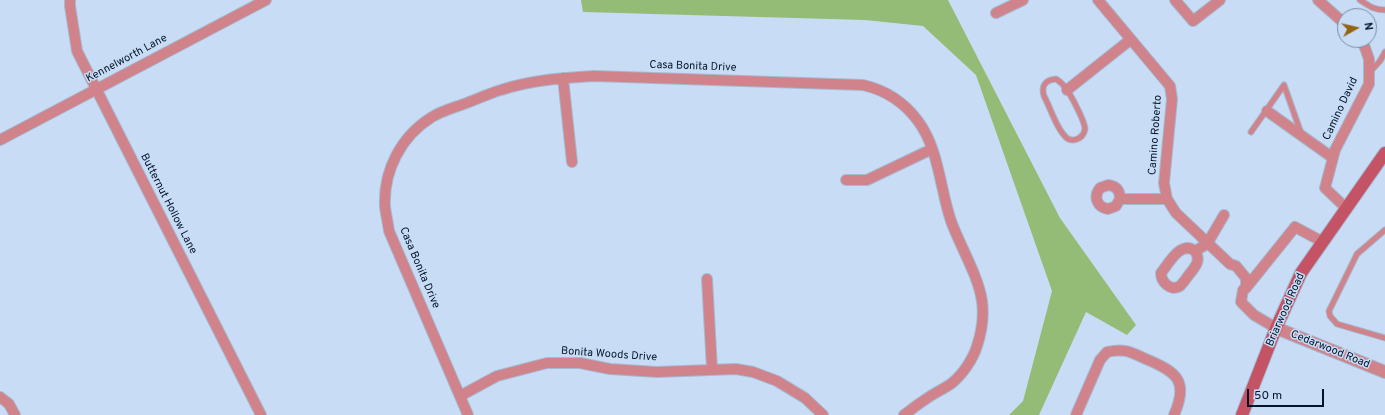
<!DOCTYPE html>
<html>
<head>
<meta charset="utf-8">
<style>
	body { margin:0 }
	#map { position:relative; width:1385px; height:415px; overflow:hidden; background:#c8ddf5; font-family:Overpass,sans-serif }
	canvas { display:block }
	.north { position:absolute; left:1337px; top:8px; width:40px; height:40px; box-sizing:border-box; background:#c8ddf5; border:1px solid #798da4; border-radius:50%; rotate:82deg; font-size:11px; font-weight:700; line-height:16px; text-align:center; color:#03152a }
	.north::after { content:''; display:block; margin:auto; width:14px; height:18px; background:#936213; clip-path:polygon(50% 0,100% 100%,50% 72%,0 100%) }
	.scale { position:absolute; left:1247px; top:389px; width:77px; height:18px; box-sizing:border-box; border:2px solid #03152a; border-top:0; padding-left:5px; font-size:12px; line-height:14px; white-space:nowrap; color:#03152a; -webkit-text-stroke:3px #c8ddf5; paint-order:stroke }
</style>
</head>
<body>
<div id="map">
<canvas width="1385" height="415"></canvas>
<div class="north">N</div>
<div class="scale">50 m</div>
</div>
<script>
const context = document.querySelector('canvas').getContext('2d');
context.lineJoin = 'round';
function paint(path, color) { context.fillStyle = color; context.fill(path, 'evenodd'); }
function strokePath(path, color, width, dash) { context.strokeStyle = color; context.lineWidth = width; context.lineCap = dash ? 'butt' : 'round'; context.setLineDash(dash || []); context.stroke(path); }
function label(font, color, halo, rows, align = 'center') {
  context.font = font + ' Overpass,sans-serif'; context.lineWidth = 3; context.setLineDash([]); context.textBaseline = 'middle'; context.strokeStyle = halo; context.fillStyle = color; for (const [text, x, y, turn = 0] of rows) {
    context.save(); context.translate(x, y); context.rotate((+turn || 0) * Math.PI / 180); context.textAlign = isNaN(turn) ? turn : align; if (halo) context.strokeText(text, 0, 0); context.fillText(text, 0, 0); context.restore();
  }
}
paint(new Path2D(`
	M581 0H948L1060 218 1136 325 1127 335 1086 312 1039 415H1009L1023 401 1052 291 976 75 923 26 865 20 583 12Z`), '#95bc76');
const service = new Path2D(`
	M1360 0C1369 6 1374 10 1385 10
	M1369 73 1380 61 1385 52
	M1056 79C1061 82 1064 85 1067 90 1072 97 1085 122 1085 129 1083 140 1070 144 1064 135 1056 127 1050 107 1044 96 1041 86 1045 80 1056 79Z
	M1284 85 1301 133
	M1251 132 1284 85
	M1385 230 1357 254 1329 311 1330 316 1337 324 1385 338`);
const minor = new Path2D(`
	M70 0V6L77 51 261 415
	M1098 0 1170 86 1172 99 1164 183 1167 199 1176 213 1230 264 1236 266 1246 278V288L1243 290 1241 302 1254 315 1276 328
	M1175 0 1193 21 1220 0
	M1318 0 1345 24
	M996 13 1023 0
	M563 78 572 162
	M1067 90 1130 40
	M1267 111 1333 158
	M0 140 266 0
	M846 180H867L932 149
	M1120 199 1116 206 1108 209C1097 207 1093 197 1100 188L1108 185C1116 186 1120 190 1120 199H1167
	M1346 208 1325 188 1335 150 1369 84V59L1364 45 1361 40
	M1195 251C1202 261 1194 268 1188 276 1186 279 1183 283 1180 286 1171 292 1161 282 1161 273 1169 263 1181 240 1195 251L1207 244 1224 215
	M707 279 712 369
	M1246 288 1295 227 1323 242
	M460 396 497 376 547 363H580L610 369 657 372 736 369 753 372 777 381 805 398 823 415
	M0 397 9 404 15 415
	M468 415 389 231C388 223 386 215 385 207 383 171 401 136 432 117 443 110 457 107 469 102 480 98 490 93 501 90 531 80 562 78 594 76L863 85C885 90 904 102 918 121 939 149 940 189 951 221 960 246 978 275 982 301 984 316 982 331 977 346 973 359 963 374 952 383 944 389 934 393 926 399 918 404 911 410 904 415
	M1076 415 1100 360 1107 352C1125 348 1130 352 1146 359 1177 372 1189 381 1174 415`);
const tertiary = new Path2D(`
	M1276 328 1385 372`);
const secondary = new Path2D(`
	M1242 415 1276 328 1301 273 1385 153`);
strokePath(service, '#a5b9d0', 7);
strokePath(minor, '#a5b9d0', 12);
strokePath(tertiary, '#a5b9d0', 14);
strokePath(secondary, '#a5b9d0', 14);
strokePath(service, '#d1838c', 5);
strokePath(minor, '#d1838c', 10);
strokePath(tertiary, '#d1838c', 12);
strokePath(secondary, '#c55366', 12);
label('11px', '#03152a', '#c8ddf5', [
	["Kennelworth Lane",127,59,-28],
	["Casa Bonita Drive",693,67,2],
	["Camino David",1341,109,-65],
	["Camino Roberto",1156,135,-86],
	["Butternut Hollow Lane",168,204,63],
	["Casa Bonita Drive",419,268,67],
	["Briarwood Road",1286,310,-66],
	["Cedarwood Road",1330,350,22],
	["Bonita Woods Drive",609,355,4]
]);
</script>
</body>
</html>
